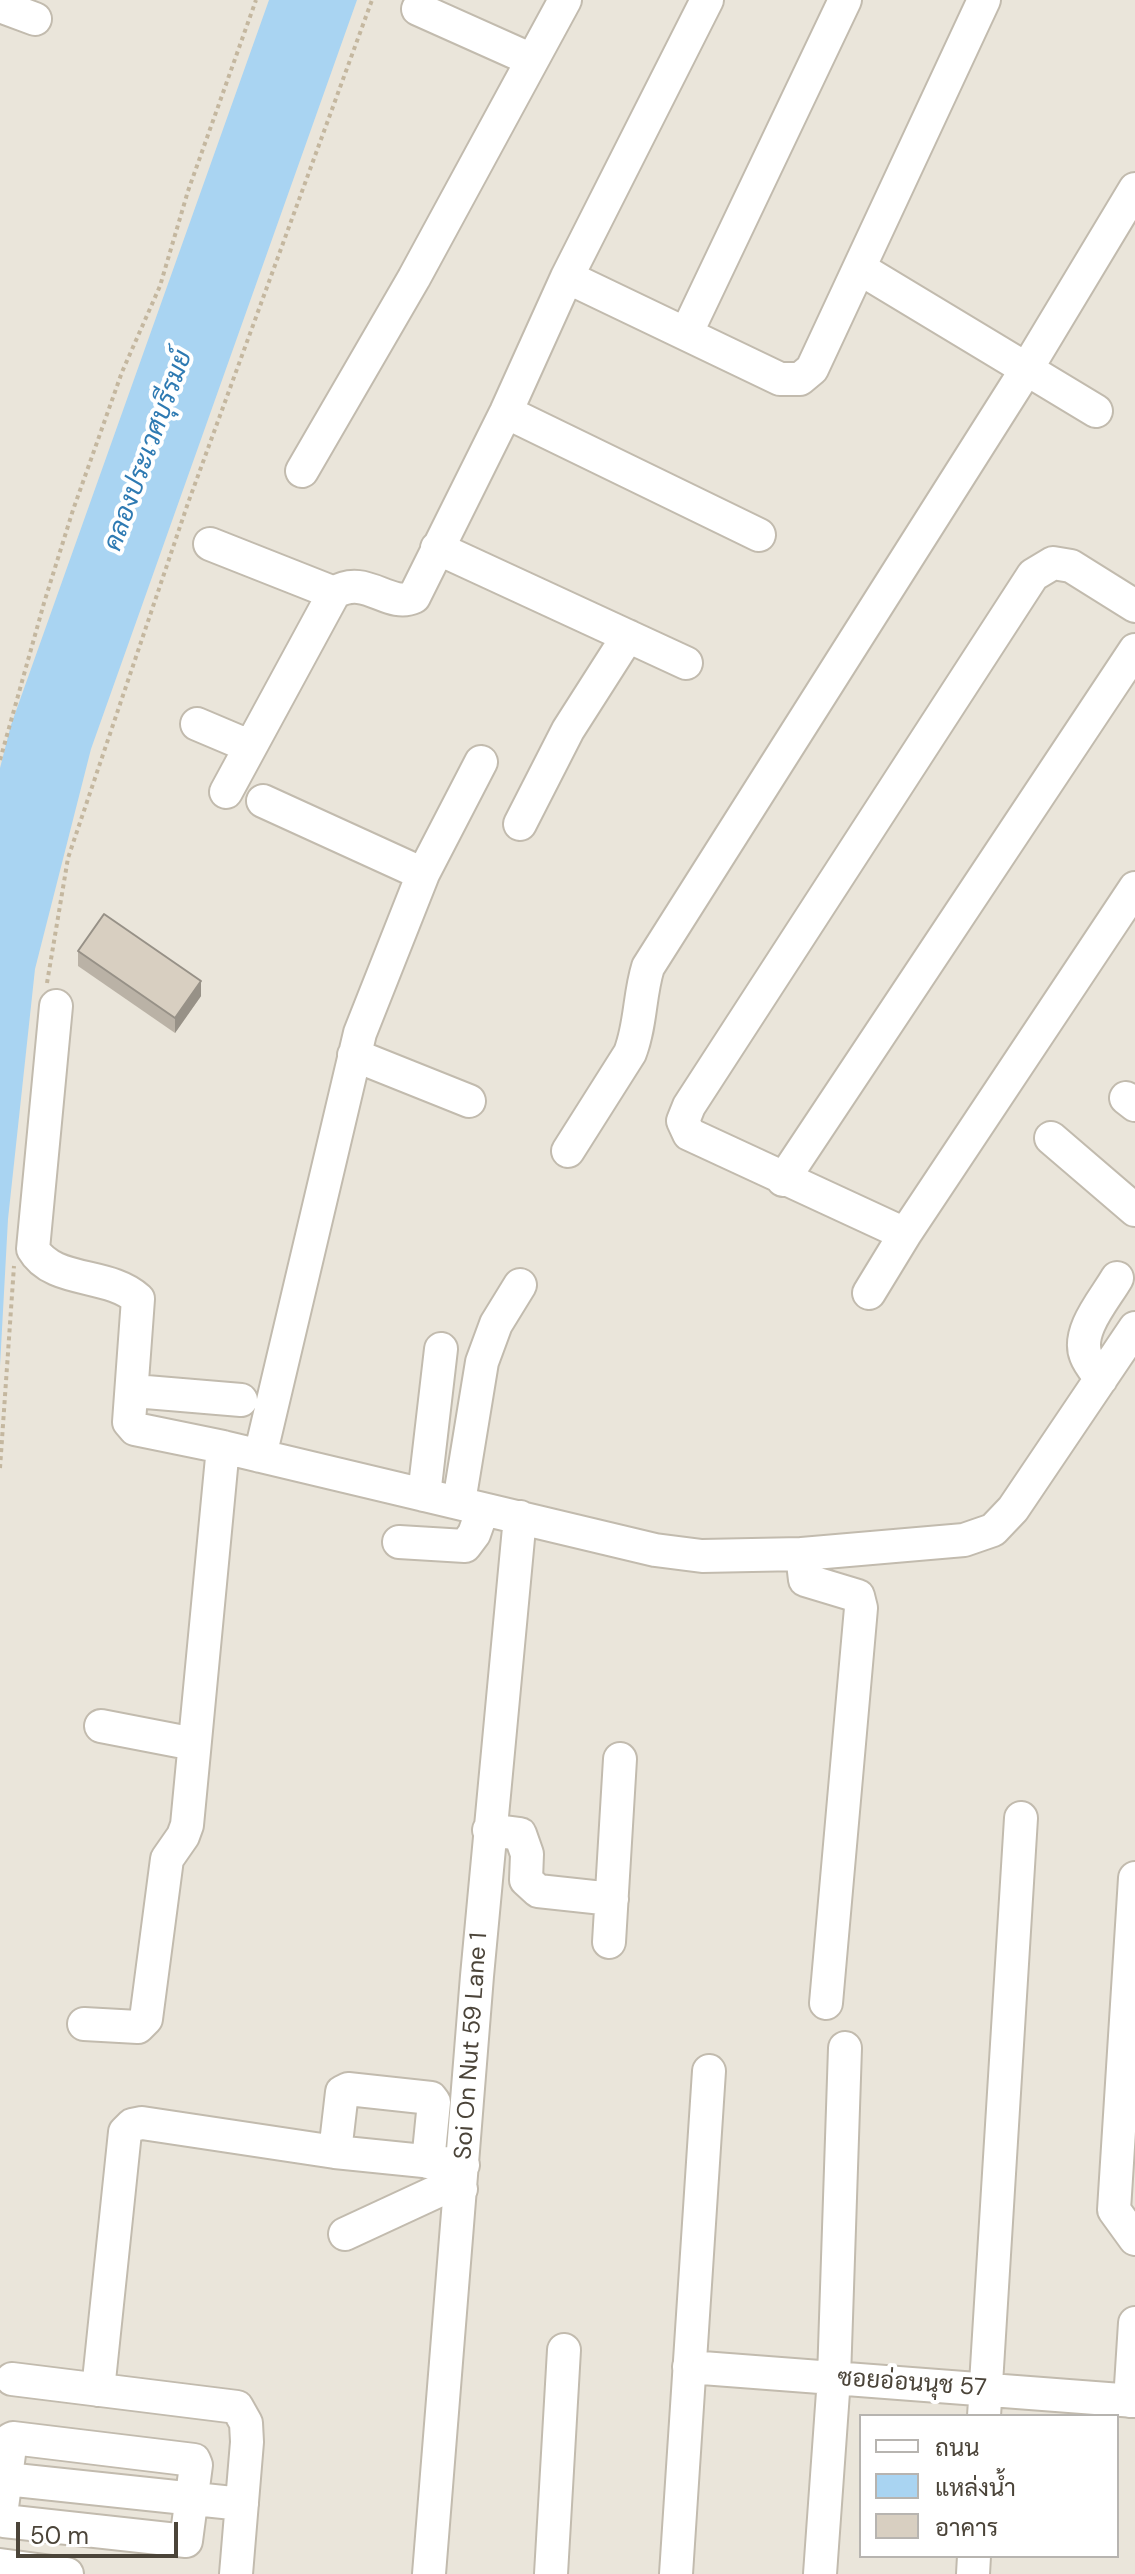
<!DOCTYPE html>
<html>
<head>
<meta charset="utf-8">
<style>
	body { margin:0 }
	#map { position:relative; width:1135px; height:2574px; overflow:hidden; background:#f6f3ec; font-family:"DM Sans",Sarabun,sans-serif }
	canvas { display:block }
	.legend { position:absolute; left:859px; top:2414px; width:260px; height:144px; box-sizing:border-box; background:#fff; border:2px solid #b7b4b0; margin:0; padding:10px 14px; list-style:none; font-size:24px; color:#4b4439 }
	.legend li { display:flex; align-items:center; gap:16px; height:40px }
	.legend b { width:40px; border:2px solid #b7b4b0 }
	.scale { position:absolute; left:16px; top:2522px; width:162px; height:36px; box-sizing:border-box; border:4px solid #4b4439; border-top:0; padding-left:10px; font-size:24px; line-height:28px; white-space:nowrap; color:#4b4439; -webkit-text-stroke:6px #fff; paint-order:stroke }
</style>
</head>
<body>
<div id="map">
<canvas width="1135" height="2574"></canvas>
<ul class="legend">
<li><b style="height:10px;background:#fff"></b>ถนน</li>
<li><b style="height:22px;background:#a9d4f2"></b>แหล่งน้ำ</li>
<li><b style="height:22px;background:#d8cfc1"></b>อาคาร</li>
</ul>
<div class="scale">50 m</div>
</div>
<script>
const context = document.querySelector('canvas').getContext('2d');
context.lineJoin = 'round';
function paint(path, color) { context.fillStyle = color; context.fill(path, 'evenodd'); }
function strokePath(path, color, width, dash) { context.strokeStyle = color; context.lineWidth = width; context.lineCap = dash ? 'butt' : 'round'; context.setLineDash(dash || []); context.stroke(path); }
function label(font, color, halo, rows, align = 'center') {
  context.font = font + ' "DM Sans",Sarabun,sans-serif'; context.lineWidth = 8; context.setLineDash([]); context.textBaseline = 'middle'; context.strokeStyle = halo; context.fillStyle = color; for (const [text, x, y, turn = 0] of rows) {
    context.save(); context.translate(x, y); context.rotate((+turn || 0) * Math.PI / 180); context.textAlign = isNaN(turn) ? turn : align; if (halo) context.strokeText(text, 0, 0); context.fillText(text, 0, 0); context.restore();
  }
}
paint(new Path2D(`
	M0 0H1135V2574H0ZM861 2416H1117V2556H861Z`), '#eae5da');
paint(new Path2D(`
	M269 0H357L91 749 35 969 8 1219 0 1366V768L11 725Z`), '#a9d4f2');
const minor = new Path2D(`
	M0 6 35 19
	M418 9 532 60
	M859 268 1096 411
	M567 277 780 379H800L812 369 984 0
	M686 334 845 0
	M506 412 759 535
	M302 471 414 278 565 0
	M210 544 334 593
	M437 548 686 663
	M197 724 249 746
	M226 792 334 593C366 573 388 609 414 597L506 412 567 277 707 0
	M263 801 423 874
	M520 824 568 730 628 636
	M56 1006 33 1249C53 1284 109 1272 138 1299L129 1422 135 1429 223 1447 655 1550 702 1556 802 1554 964 1540 993 1530 1013 1509 1135 1328
	M354 1055 469 1101
	M1126 1098 1135 1105
	M1051 1138 1135 1210
	M568 1151 630 1053C641 1025 639 996 648 967L1026 370 1135 189
	M783 1180 1135 650
	M905 1234 689 1134 683 1121 689 1106 1033 575 1053 563 1071 566 1135 606
	M869 1293 905 1234 1135 888
	M1101 1379C1096 1372 1089 1364 1086 1356 1076 1331 1105 1299 1117 1278
	M146 1392 241 1400
	M260 1456 360 1033 423 874 481 762
	M424 1495 441 1349
	M459 1502 482 1362 496 1324 520 1285
	M399 1542 465 1546 474 1534 483 1509
	M802 1554 805 1580 858 1596 861 1608 826 2003
	M101 1726 194 1744
	M489 1830 520 1834 527 1854 526 1880 538 1891 612 1899
	M1135 1878 1114 2210 1135 2239
	M609 1942 620 1759
	M84 2024 138 2027 146 2019 167 1859 183 1836 187 1825 223 1447
	M335 2152 342 2092 348 2089 431 2098 434 2102 428 2162
	M345 2234 440 2190 461 2189
	M689 2367 1135 2401
	M12 2379 237 2407 246 2423 247 2442 236 2574
	M98 2390 125 2132 132 2125 142 2123 335 2152 463 2165
	M1130 2401 1135 2323
	M984 2416 1021 1818
	M13 2438 194 2460 196 2465 186 2541 4 2521 1 2515 11 2439Z
	M6 2479 242 2504
	M0 2565 67 2574
	M429 2574 477 1976 520 1517
	M551 2574 564 2350
	M676 2574 709 2071
	M820 2574 834 2378 845 2048
	M973 2574 974 2556`);
strokePath(minor, '#c2bbae', 36);
strokePath(new Path2D(`
	M0 760 44 603 73 510 122 372 160 286 188 191 256 0
	M47 983 68 858 188 503 372 0
	M0 1468 14 1266`), '#c4b79f', 4, [4, 4]);
strokePath(minor, '#fff', 32);
paint(new Path2D(`
	M78 951 201 996 175 1033 78 966Z`), '#bab2a6');
paint(new Path2D(`
	M201 981V996L175 1033V1018Z`), '#979187');
const building = new Path2D(`
	M104 914 201 981 175 1018 78 951Z`);
paint(building, '#d8cfc1');
strokePath(building, '#979187', 2);
label('24px', '#4b4439', '#fff', [
	["Soi On Nut 59 Lane 1",472,2046,-86],
	["ซอยอ่อนนุช 57",912,2384,4]
]);
label('italic 26px', '#2e7ab2', '#fff', [
	["คลองประเวศบุรีรมย์",149,451,-70]
]);
</script>
</body>
</html>
